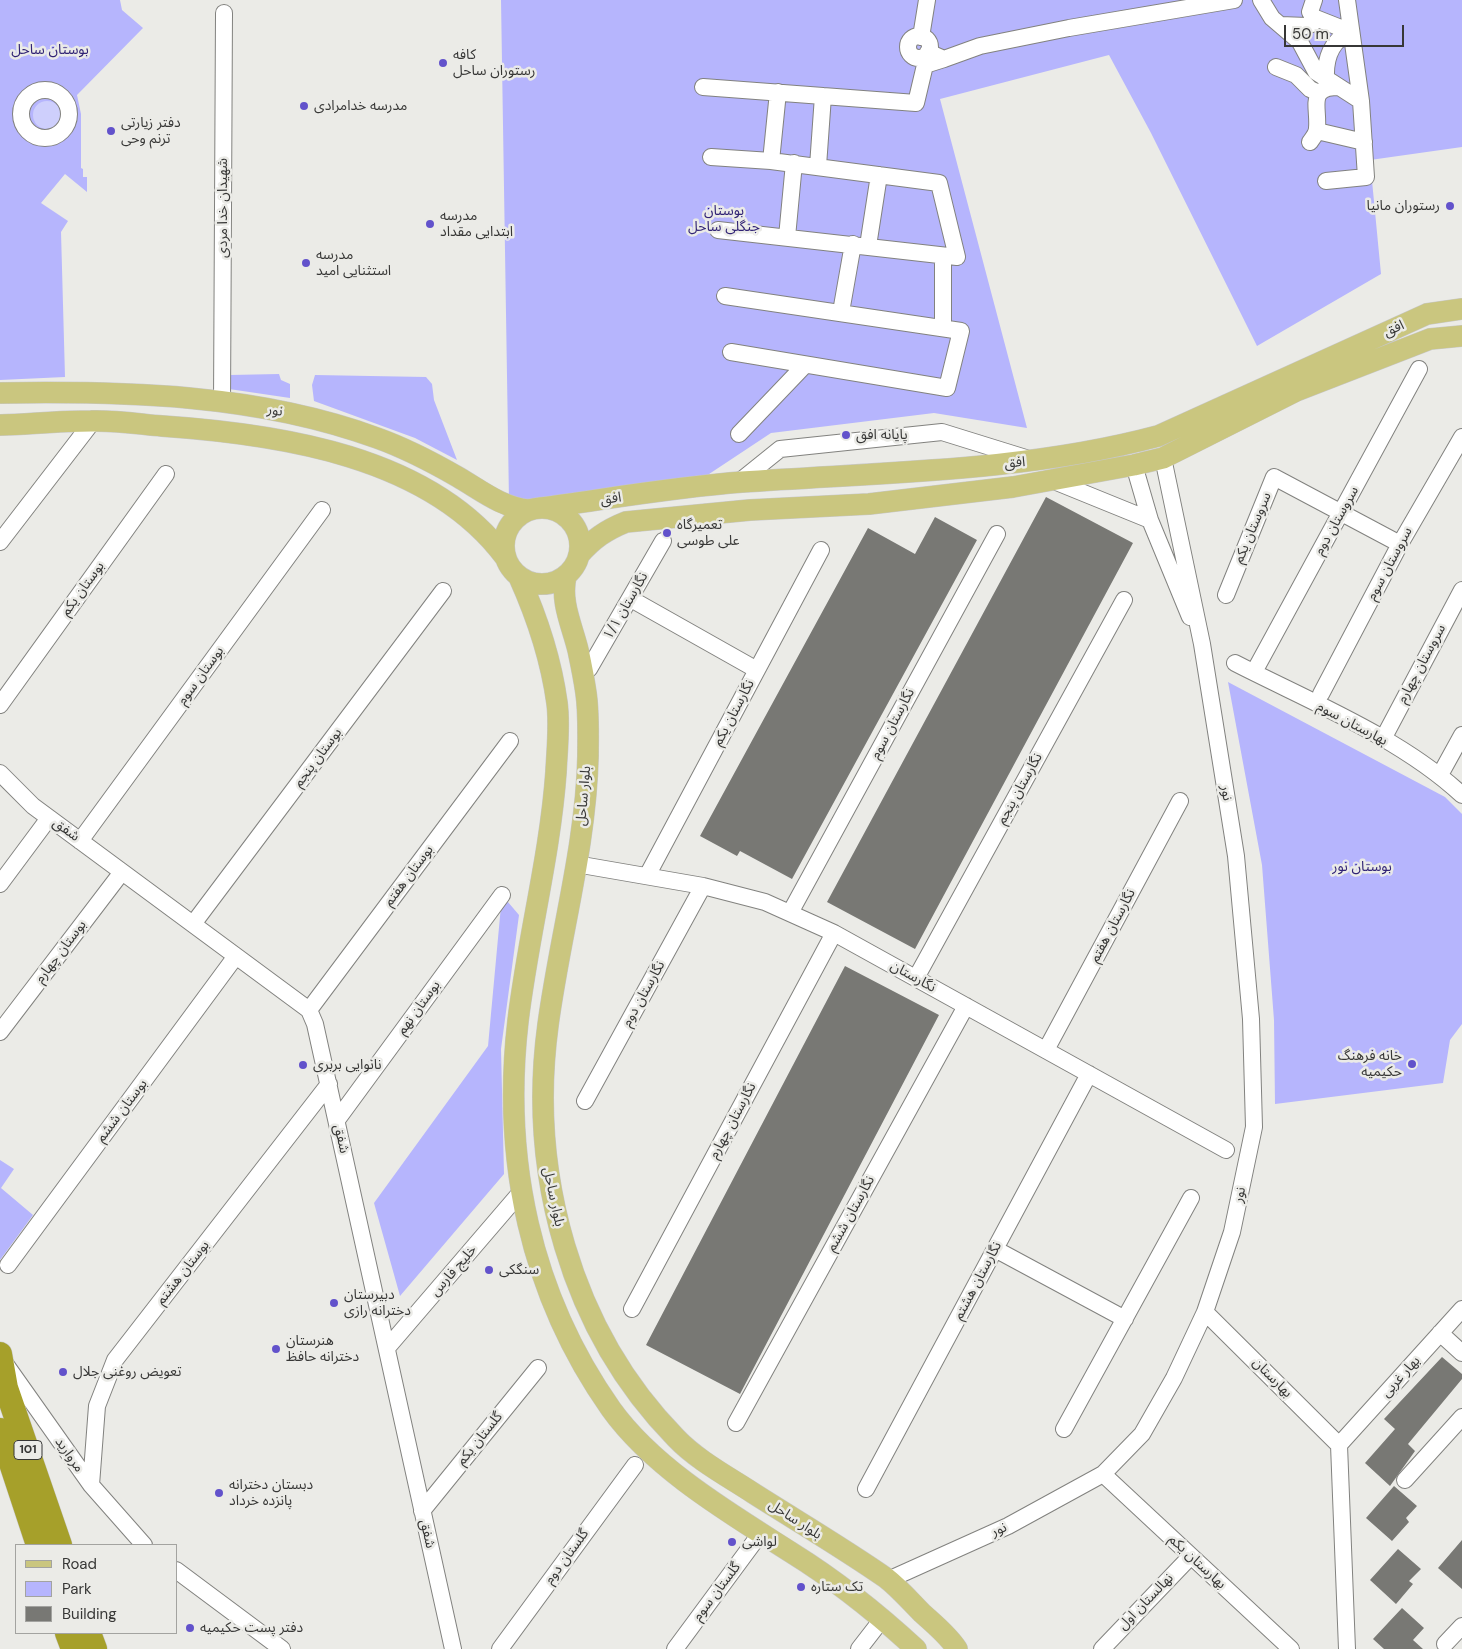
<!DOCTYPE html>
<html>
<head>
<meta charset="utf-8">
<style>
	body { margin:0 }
	#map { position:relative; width:1462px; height:1649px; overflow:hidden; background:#ebebe7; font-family:"DM Sans",sans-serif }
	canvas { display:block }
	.legend { position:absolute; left:15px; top:1544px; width:162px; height:90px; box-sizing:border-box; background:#ebebe7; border:1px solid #a3a3a0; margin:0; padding:6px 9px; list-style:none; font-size:15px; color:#373736 }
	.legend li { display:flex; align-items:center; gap:10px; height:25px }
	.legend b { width:25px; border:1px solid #a3a3a0 }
	.scale { position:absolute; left:1284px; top:25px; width:120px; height:22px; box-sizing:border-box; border:2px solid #373736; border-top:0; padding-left:6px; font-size:15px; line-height:18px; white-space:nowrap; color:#373736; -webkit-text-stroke:4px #ebebe7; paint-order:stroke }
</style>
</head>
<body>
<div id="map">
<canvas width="1462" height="1649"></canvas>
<ul class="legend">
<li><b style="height:6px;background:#cac67f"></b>Road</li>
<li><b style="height:14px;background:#b6b5fd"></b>Park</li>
<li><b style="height:14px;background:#787874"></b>Building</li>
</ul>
<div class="scale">50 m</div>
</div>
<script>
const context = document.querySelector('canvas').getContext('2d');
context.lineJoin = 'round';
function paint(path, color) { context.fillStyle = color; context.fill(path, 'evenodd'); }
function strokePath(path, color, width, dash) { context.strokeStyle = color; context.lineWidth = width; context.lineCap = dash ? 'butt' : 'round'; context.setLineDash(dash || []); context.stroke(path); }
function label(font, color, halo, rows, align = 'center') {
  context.font = font + ' "DM Sans","Noto Sans Arabic",sans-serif'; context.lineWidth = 5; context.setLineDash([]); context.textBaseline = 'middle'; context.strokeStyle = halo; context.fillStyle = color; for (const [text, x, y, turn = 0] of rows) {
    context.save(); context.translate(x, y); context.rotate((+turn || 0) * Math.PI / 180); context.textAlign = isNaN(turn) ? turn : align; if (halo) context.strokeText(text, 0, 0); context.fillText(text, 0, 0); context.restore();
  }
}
paint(new Path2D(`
	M0 0H120L122 10 143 28 77 95 81 114V168L83 169V177H87V192L65 174 41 203 68 221 61 232 65 377 0 380Z
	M501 0H1462V147L1370 160 1381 274 1257 346 1151 133 1109 55 940 99 1027 428 934 413 771 433 694 484 509 501Z
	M279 374 281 380 290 384V398L229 389 230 375Z
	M315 375 426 377 432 384 434 400 457 460 415 438 314 401 312 385Z
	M1228 682 1445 797 1462 814V1024L1450 1040 1443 1083 1275 1104 1274 1020 1262 865Z
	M502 895 519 915 501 1049 504 1174 400 1296 374 1203 488 1046Z
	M0 1160 14 1169 1 1188 33 1215 0 1260Z`), '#b6b5fd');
paint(new Path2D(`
	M33 115a14 14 0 1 1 28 0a14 14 0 1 1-28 0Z`), '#cecffc');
paint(new Path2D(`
	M1046 497 1133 543 915 949 827 902Z
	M935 517 977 540 792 879 740 851 737 856 700 836 868 528 915 554Z
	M845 966 939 1015 740 1394 646 1345Z
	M1442 1357 1462 1374V1379L1408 1444 1415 1451 1390 1486 1365 1463 1395 1429 1384 1419Z
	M1394 1486 1417 1506 1406 1518 1409 1522 1392 1541 1366 1518Z
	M1462 1540V1589L1438 1568Z
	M1398 1549 1421 1569 1409 1581 1413 1584 1396 1604 1370 1580Z
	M1402 1608 1424 1628 1413 1640 1423 1649H1384L1373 1639Z`), '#787874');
const minor = new Path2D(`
	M1261 0 1272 18 1300 42 1316 72 1361 101
	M1314 0 1310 12 1313 17 1351 32
	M1281 25 1306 26 1312 24 1313 17
	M908 47a11 11 0 1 1 22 0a11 11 0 1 1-22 0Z
	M921 37 927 0
	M928 52 944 59 980 46 1069 28 1234 0
	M1276 67 1296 75 1310 89 1319 93
	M1326 79C1325 59 1331 40 1351 32
	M703 87 916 103 925 65 944 59
	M21 114a24 24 0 1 1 48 0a24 24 0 1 1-48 0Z
	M1317 131 1364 142
	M1310 142C1313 138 1317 133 1317 128 1319 107 1307 87 1339 87
	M711 157 771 161 939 183 957 257 718 230
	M771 161 778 92
	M818 166 823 96
	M1326 181 1366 177 1361 101 1347 0
	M787 237 794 163
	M868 246 879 175
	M943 256V328
	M725 296 961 331 947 388 731 352
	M841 312 853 244
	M222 402 224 13
	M739 434 805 365
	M1134 465 1150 520 1190 617
	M1054 481 1150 520
	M739 482 780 449 942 432 1029 459
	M0 542 93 421
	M1226 595 1274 477 1400 544
	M631 599 757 670
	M1235 663C1309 701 1401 738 1462 795
	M589 669 663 541
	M1254 672 1419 369
	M1321 694 1400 544 1462 437
	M0 705 166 474
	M1383 739 1462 590
	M0 773 33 806 309 1010 315 1024 453 1649
	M1440 775 1462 735
	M80 841 322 510
	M576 864 703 886 765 902 834 933 1226 1150
	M647 876 821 550
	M0 884 49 818
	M790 913 997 534
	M193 924 443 591
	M916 978 1124 600
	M309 1010 510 741
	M0 1032 122 872
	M1046 1050 1180 801
	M585 1101 703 886
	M337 1120 502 895
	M995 1249 1125 1319
	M8 1265 236 956
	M632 1309 834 933
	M1205 1312 1339 1445
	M1440 1333 1462 1353
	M387 1348 520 1193
	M4 1362 91 1485 144 1545
	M736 1423 966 1006
	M1064 1429 1191 1198
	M1339 1445 1347 1649
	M1339 1445 1462 1309
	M1103 1474 1291 1649
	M1405 1480 1462 1417
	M91 1485 97 1406 115 1360 329 1084
	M866 1489 1089 1074
	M422 1511 538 1368
	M176 1570 282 1649
	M888 1580 1008 1526 1103 1474 1142 1434 1174 1378 1205 1312 1232 1232 1254 1127 1251 1019 1236 856 1202 644 1163 458
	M1445 1644 1462 1626
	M500 1649 635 1465
	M675 1649 760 1534
	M859 1649 883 1618
	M1102 1649 1191 1556`);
const major = new Path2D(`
	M0 393C126 391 257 394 377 438 405 448 432 462 458 477 482 491 501 507 529 510
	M0 425C30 424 60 421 91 421 114 420 139 424 162 426 279 434 430 456 505 557
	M504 546a38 38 0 1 1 76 0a38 38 0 1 1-76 0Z
	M540 508C607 499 675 487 742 482 881 472 1023 472 1158 436L1427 314 1462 309
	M579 555C593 539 606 530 626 522L750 510 869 504 1013 487 1134 465 1163 458 1296 391 1430 339 1462 336
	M566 576C560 602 572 625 578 650 581 664 584 679 586 693 589 713 588 736 588 756 586 847 560 935 548 1025 528 1172 570 1330 676 1438 697 1460 727 1476 753 1493 797 1521 843 1548 886 1578 899 1588 910 1601 922 1613 934 1624 948 1635 957 1649
	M519 577C537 617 551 659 557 703 560 725 557 750 556 772 550 856 528 937 518 1021 502 1159 530 1294 611 1409 654 1469 731 1514 792 1553 837 1581 877 1613 916 1649`);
const highway = new Path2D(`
	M0 1354 6 1388 60 1545
	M0 1430 38 1545
	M67 1633 73 1649
	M89 1633 95 1649`);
strokePath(minor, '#82827f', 18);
strokePath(major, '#c7c7c7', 22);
strokePath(highway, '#c7c7c7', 25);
strokePath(minor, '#fff', 16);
strokePath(major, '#cac67f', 21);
strokePath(highway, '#a6a02a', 24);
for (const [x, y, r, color] of [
	[443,63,5,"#6252cb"],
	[304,106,5,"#6252cb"],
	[111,131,5,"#6252cb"],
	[1450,206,5,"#6252cb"],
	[430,224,5,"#6252cb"],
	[306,263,5,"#6252cb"],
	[846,435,5,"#6252cb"],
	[667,533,5,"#6252cb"],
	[1412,1064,5,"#6252cb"],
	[303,1065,5,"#6252cb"],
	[489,1270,5,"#6252cb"],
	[334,1303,5,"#6252cb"],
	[276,1349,5,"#6252cb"],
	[63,1372,5,"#6252cb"],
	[219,1493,5,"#6252cb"],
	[732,1542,5,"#6252cb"],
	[801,1587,5,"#6252cb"],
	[190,1628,5,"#6252cb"]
]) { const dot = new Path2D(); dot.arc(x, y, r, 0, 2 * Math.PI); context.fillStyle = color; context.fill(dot); strokePath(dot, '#ebebe7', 2); }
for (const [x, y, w] of [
	[28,1450,28]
]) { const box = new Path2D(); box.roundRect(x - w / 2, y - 9.5, w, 19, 4); context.fillStyle = '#ebebe7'; context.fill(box); strokePath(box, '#373736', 1); }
label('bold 12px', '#373736', null, [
	["101",28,1450]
]);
label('14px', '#312375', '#ebebe7', [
	["بوستان ساحل",50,50],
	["بوستان",724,211],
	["جنگلی ساحل",724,227],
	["بوستان نور",1362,867]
]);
label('14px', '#373736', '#ebebe7', [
	["کافه",453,55],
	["رستوران ساحل",453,71],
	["مدرسه خدامرادی",314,106],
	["دفتر زیارتی",121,123],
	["ترنم وحی",121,139],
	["رستوران مانیا",1440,206,"right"],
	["مدرسه",440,216],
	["ابتدایی مقداد",440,232],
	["مدرسه",316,255],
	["استثنایی امید",316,271],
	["پایانه افق",856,435],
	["تعمیرگاه",677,525],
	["علی طوسی",677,541],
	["خانه فرهنگ",1402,1056,"right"],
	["حکیمیه",1402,1072,"right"],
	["نانوایی بربری",313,1065],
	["سنگکی",499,1270],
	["دبیرستان",344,1295],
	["دخترانه رازی",344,1311],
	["هنرستان",286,1341],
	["دخترانه حافظ",286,1357],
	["تعویض روغنی جلال",73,1372],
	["دبستان دخترانه",229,1485],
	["پانزده خرداد",229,1501],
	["لواشی",742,1542],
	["تک ستاره",811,1587],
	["دفتر پست حکیمیه",200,1628]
], 'left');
label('14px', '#373736', '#ebebe7', [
	["شهیدان خدا مردی",223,208,-90],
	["افق",1394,329,-24],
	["نور",275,411,9],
	["افق",1015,463,-4],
	["افق",611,499,-7],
	["سروستان دوم",1337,521,-61],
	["سروستان یکم",1253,528,-67],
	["سروستان سوم",1390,564,-62],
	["بوستان یکم",83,589,-54],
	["نگارستان ۱/۱",626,606,-60],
	["سروستان چهارم",1422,664,-62],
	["بوستان سوم",201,676,-54],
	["نگارستان یکم",734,713,-62],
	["نگارستان سوم",893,724,-62],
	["بهارستان سوم",1352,724,28],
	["بوستان پنجم",318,758,-53],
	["نگارستان پنجم",1020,789,-61],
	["نور",1226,793,81],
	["بلوار ساحل",584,796,-85],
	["شفق",66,830,37],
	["بوستان هفتم",409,876,-53],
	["نگارستان هفتم",1113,926,-62],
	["بوستان چهارم",61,952,-53],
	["نگارستان",913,977,29],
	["نگارستان دوم",644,994,-61],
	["بوستان نهم",419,1008,-54],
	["بوستان ششم",122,1111,-53],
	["نگارستان چهارم",733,1121,-62],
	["شفق",341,1139,78],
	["نور",1240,1195,-78],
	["بلوار ساحل",553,1197,78],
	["نگارستان ششم",851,1214,-61],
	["خلیج فارس",454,1271,-49],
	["بوستان هشتم",183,1273,-52],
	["نگارستان هشتم",978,1281,-62],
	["بهار غربی",1401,1377,-48],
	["بهارستان",1272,1378,45],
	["گلستان یکم",480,1439,-51],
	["مروارید",69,1455,55],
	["بلوار ساحل",795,1520,33],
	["نور",999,1530,-25],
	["شفق",427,1534,77],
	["گلستان دوم",567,1557,-54],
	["بهارستان یکم",1197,1562,43],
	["گلستان سوم",717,1592,-53],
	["نهالستان اول",1146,1602,-46]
]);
</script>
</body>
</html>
